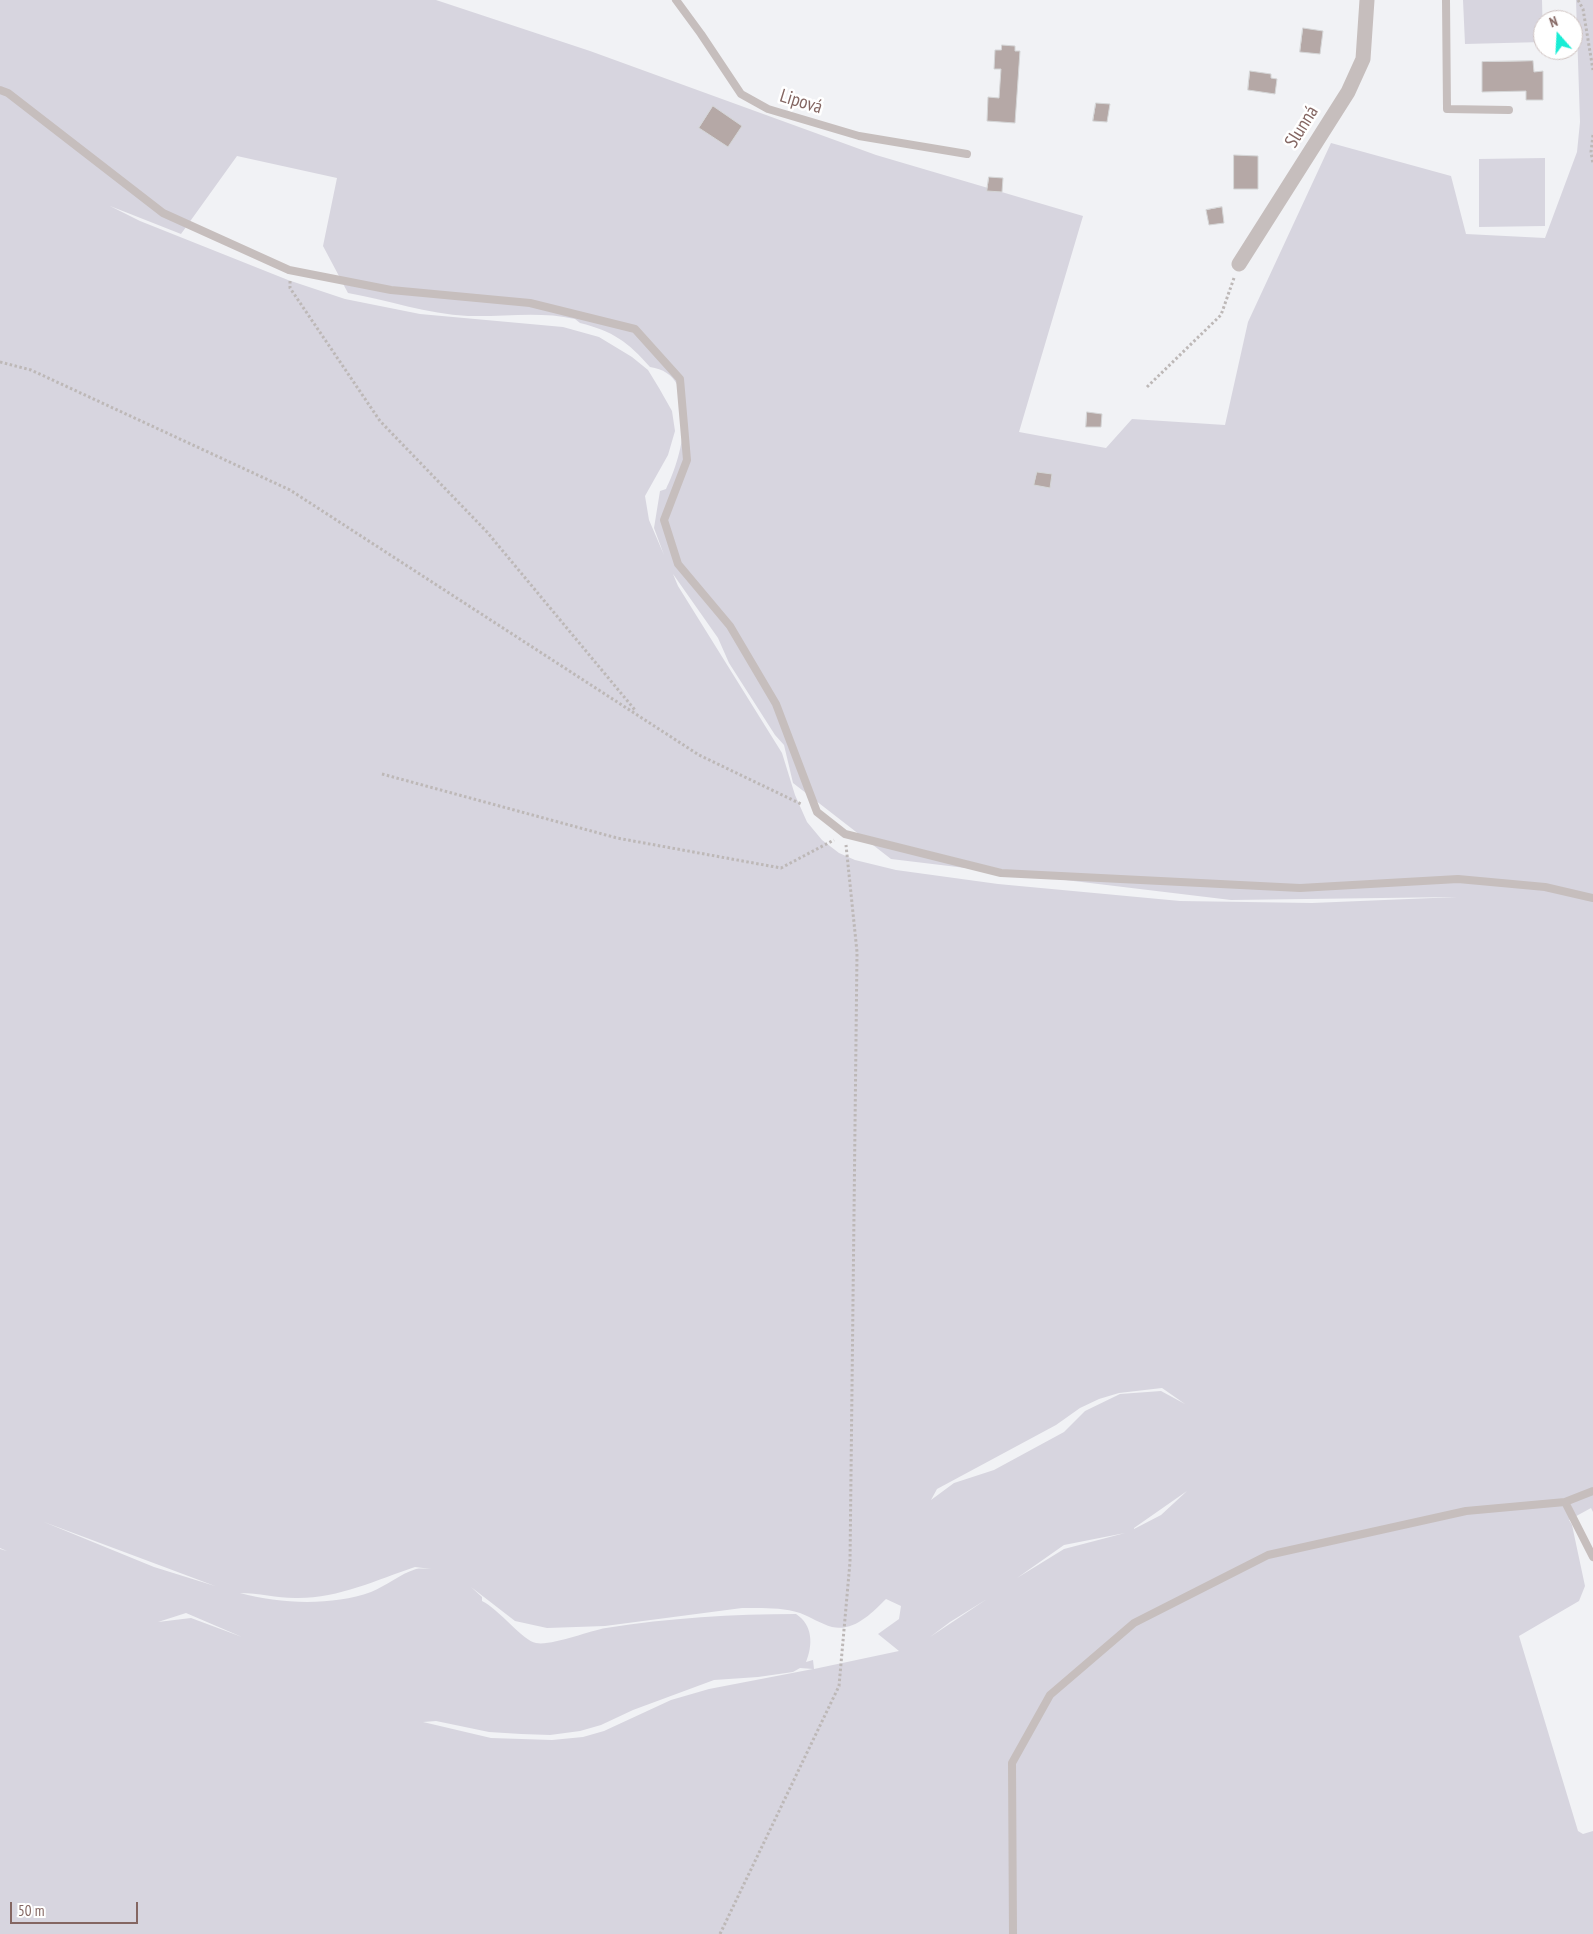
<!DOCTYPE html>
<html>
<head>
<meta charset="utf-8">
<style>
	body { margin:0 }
	#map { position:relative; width:1593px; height:1934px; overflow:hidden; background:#f1f2f5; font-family:"PT Sans Narrow",sans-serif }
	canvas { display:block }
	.north { position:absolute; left:1533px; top:10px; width:50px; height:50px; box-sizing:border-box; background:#fff; border:1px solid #cec2c0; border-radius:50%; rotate:341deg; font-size:14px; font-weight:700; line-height:20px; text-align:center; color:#846662 }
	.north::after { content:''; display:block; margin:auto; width:18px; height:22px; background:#19edd5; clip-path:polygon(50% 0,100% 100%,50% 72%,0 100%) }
	.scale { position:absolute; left:10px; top:1902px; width:128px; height:22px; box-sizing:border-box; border:2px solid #846662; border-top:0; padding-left:6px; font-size:15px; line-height:18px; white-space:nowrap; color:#846662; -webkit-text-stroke:4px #fff; paint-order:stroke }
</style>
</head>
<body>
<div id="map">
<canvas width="1593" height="1934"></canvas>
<div class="north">N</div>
<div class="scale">50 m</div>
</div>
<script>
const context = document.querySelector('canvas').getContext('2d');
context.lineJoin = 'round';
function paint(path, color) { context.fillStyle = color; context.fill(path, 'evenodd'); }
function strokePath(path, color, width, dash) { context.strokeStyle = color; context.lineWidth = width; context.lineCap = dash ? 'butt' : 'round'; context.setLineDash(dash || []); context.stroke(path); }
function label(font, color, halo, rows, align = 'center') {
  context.font = font + ' "PT Sans Narrow",sans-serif'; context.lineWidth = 5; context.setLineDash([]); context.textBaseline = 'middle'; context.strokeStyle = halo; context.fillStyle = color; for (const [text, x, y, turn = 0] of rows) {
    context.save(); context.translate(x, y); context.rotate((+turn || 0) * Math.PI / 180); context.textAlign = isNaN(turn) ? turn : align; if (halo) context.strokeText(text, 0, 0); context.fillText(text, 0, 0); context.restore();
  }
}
paint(new Path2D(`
	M0 0H436L590 51 876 155 1083 216 1019 432 1106 448 1132 419 1225 425 1248 322 1331 143 1451 176 1466 234 1545 238 1577 152 1580 122 1576 0H1593V1512L1591 1508 1569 1520 1572 1525 1585 1586 1579 1601 1519 1636 1578 1831 1583 1834 1593 1831V1934H0V1549L7 1551 0 1548ZM237 156 337 178 323 246 348 293C388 300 427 314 468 316 505 317 539 311 575 319L580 323C613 331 628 342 650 367 703 374 683 457 666 489L660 491 654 528 664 555 649 520 645 496 668 455 675 431 672 411 659 388 648 370 632 357 599 337 563 327 420 314 345 299 288 280 140 221 110 206 181 234ZM673 574 718 638 729 663 775 735 784 745 793 783 891 859 1231 900 1457 897 1312 903 1180 901 998 884 896 870 855 860 839 853 822 840 807 822 795 795 782 753 678 586ZM1162 1388 1185 1404 1161 1391 1120 1394 1085 1411 1064 1432 994 1470 954 1483 931 1500 937 1489 1056 1425 1080 1408 1099 1399 1119 1393ZM1187 1491 1161 1515 1134 1529V1528ZM44 1522 215 1586 154 1567ZM1125 1533 1064 1549 1017 1578 1064 1545ZM415 1567 431 1569C426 1569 421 1568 416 1569 400 1574 386 1586 371 1592 332 1606 280 1604 240 1593 258 1593 277 1598 295 1598 337 1599 376 1580 415 1567ZM471 1587 515 1621 547 1628 605 1626 742 1608C761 1608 781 1607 800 1613 811 1617 821 1624 832 1627 854 1632 872 1613 886 1599L901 1606 899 1619 878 1634 899 1651 814 1669 813 1660 806 1662C813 1645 813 1625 796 1614 733 1614 669 1618 606 1628 588 1631 552 1646 536 1643 523 1641 499 1609 482 1601V1597ZM987 1599 930 1637 950 1622ZM186 1613 242 1637 191 1618 158 1622ZM800 1668 813 1669 709 1689 671 1700 604 1731 583 1737 552 1740 491 1738 423 1722 436 1721 489 1732 521 1734 550 1735 580 1731 601 1725 633 1710 714 1680 758 1677 793 1672Z
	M1463 0H1542L1543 42 1465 44Z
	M1545 158V226L1479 227V159Z`), '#d7d5df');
const building = new Path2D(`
	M1303 28 1323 31 1320 54 1300 52Z
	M1002 45 1015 46V51H1020L1015 123 987 121 988 97 999 98 1001 69H994L995 50H1001Z
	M1533 61 1534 72 1543 71V100H1526V91L1482 92V62Z
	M1250 71 1271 74V78L1277 79 1275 94 1248 90Z
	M1096 103 1110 104 1107 122 1093 121Z
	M713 106 742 126 728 147 699 128Z
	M1234 155 1258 156V189H1234Z
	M989 177 1003 178 1002 192 987 191Z
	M1222 207 1224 223 1209 225 1206 210Z
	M1087 412 1102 414 1101 427H1086Z
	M1037 472 1052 474 1050 488 1034 485Z`);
paint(building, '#b5a8a6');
strokePath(building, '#d4d5d6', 1);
strokePath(new Path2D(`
	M1578 0 1583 9 1593 70
	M1593 135 1591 152 1593 164
	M290 281V288L380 421 487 532 635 710
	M0 362 31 370 290 490 699 755 801 804
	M1147 387 1221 315 1234 278
	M382 774 617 838 781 868 834 840
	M720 1934 839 1686 850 1562 857 952 846 845`), '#bdb8b7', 3, [2.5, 2.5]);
strokePath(new Path2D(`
	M676 0 701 34 741 94 768 109 859 136 967 154
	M1446 0 1447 109 1509 110
	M0 90 8 93 163 213 289 270 391 290 530 303 635 329 680 379 687 460 664 520 678 564 730 626 776 704 817 812 845 834 1001 873 1300 888 1458 879 1545 887 1593 898
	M1565 1502 1593 1557
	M1013 1934 1012 1763 1050 1695 1134 1623 1268 1555 1466 1511 1565 1502 1593 1491`), '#c6bebd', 8);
strokePath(new Path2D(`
	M1239 264 1348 92 1363 59 1367 0`), '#c6bebd', 15);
label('19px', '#846662', '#fff', [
	["Lipová",801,102,17],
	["Slunná",1302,127,-58]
]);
</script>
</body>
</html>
